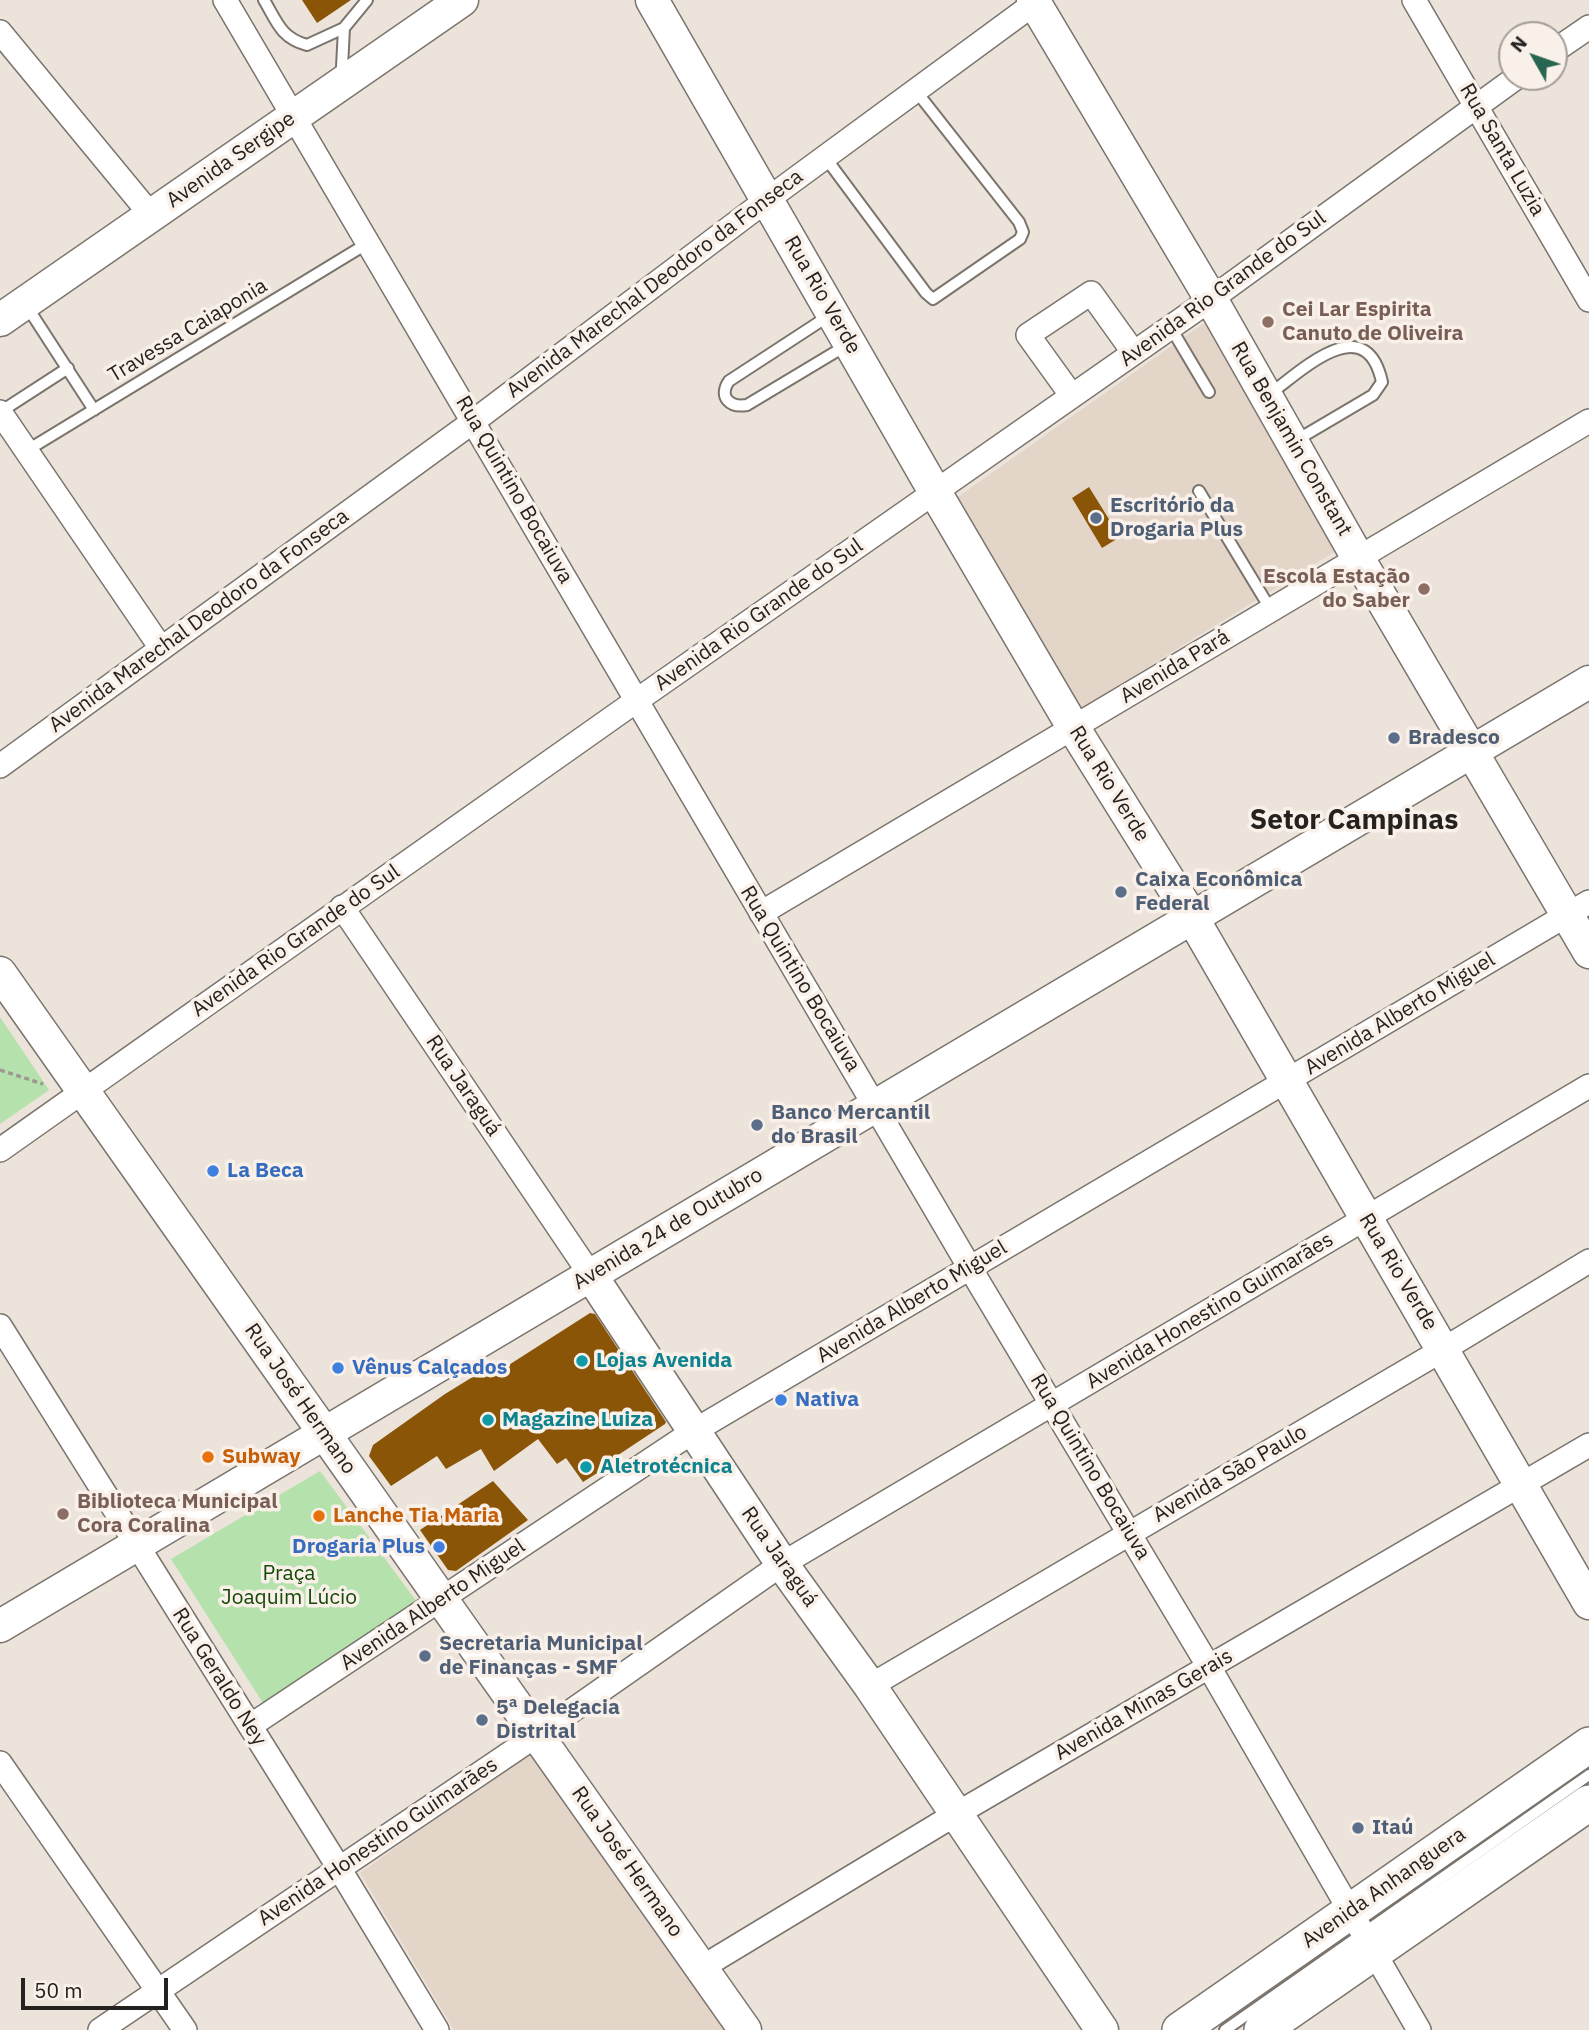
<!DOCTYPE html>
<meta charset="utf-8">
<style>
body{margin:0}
#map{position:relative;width:1589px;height:2030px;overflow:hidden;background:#ece3db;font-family:"IBM Plex Sans",sans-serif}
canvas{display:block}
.north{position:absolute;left:1498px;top:21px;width:70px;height:70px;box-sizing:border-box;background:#f9f0e9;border:2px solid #a49d98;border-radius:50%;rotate:310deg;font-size:19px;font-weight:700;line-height:28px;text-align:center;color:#25211f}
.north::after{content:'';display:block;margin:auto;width:24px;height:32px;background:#286652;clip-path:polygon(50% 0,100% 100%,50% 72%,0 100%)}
.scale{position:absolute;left:21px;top:1978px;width:147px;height:32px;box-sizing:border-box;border:4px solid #25211f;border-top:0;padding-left:9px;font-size:21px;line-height:24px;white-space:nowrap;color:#25211f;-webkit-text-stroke:5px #f9f0e9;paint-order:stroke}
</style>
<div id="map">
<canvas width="1589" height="2030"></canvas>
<div class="north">N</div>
<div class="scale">50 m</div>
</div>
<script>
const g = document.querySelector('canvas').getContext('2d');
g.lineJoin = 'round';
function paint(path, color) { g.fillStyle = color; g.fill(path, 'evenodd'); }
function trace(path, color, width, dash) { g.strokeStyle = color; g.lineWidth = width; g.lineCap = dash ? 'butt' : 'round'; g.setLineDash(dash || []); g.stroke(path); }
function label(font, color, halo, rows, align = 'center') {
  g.font = font + ' "IBM Plex Sans",sans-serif'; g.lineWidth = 7; g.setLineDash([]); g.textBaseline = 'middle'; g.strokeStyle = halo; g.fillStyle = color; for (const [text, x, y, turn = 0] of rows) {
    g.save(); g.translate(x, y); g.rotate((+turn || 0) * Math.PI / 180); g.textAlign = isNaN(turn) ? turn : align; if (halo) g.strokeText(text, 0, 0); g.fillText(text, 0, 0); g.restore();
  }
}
const built = new Path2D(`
 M1210,319L1336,551L1081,708L952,501Z
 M532,1751L732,2030H454L360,1873Z`);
const green = new Path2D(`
 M0,1017L49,1090L0,1124Z
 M320,1471L417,1602L263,1703L171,1559Z`);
const building = new Path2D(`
 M302,0H351L317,23Z
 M1089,487L1120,537L1102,548L1072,498Z
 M590,1313L595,1314L666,1422L665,1424L600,1467L602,1470L583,1482L566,1458L557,1464L538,1439L494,1471L481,1449L446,1469L437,1456L391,1486L369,1456L373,1445L445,1394L484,1370L490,1377Z
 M493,1481L528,1520L456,1571L448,1570L420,1530Z`);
const path = new Path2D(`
 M0,1070L43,1084`);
const lane = new Path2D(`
 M264,0C277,22 281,38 307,45L344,28
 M344,76L342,67L344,28L367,0
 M825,157L926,293L933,299L1020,239L1023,232L1019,222L916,91
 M26,305L94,410
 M830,315L729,381C718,397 730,408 747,405L847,345
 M1171,328L1209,392
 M1270,394C1303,369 1366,309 1382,382L1373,395L1295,441
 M0,412L68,368
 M26,451L368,243
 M1199,491L1271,610
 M1225,2030L1589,1775`);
const street = new Path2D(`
 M225,0L970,1268L1209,1667L1419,2030
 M1414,0L1589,300
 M0,32L151,215
 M1554,51L1589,27
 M1072,396L1028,335L1091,293L1134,353
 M0,412L161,648
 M0,766L474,421L768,199L1039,0
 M342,907L590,1274
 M761,913L1589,421
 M0,1150L636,701L1211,299L1517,77
 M0,1326L339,1868L437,2030
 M870,1686L1444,1349L1589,1261
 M250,1726L694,1431L1589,902
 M0,1763L185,2030
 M701,1968L941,1823L1589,1445
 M100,2030L537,1735L782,1564L1589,1086`);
const secondary = new Path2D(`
 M652,0L935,492L1073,727L1193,919L1589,1603
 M1033,0L1211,299L1358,558L1589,952
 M0,320L462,0
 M0,973L745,2030
 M590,1274L782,1564L870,1686L1102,2030
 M0,1626L1589,682`);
const primary = new Path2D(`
 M1180,2030L1589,1745
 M1262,2030L1589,1803`);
const markers = [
 [1268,322,7,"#8d6e63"],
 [1096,518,7,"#5c6f8a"],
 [1424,589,7,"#8d6e63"],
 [1394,738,7,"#5c6f8a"],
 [1121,892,7,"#5c6f8a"],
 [757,1125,7,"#5c6f8a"],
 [213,1171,7,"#3f7fe0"],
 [582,1361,7,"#0f9aa8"],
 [338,1368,7,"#3f7fe0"],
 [781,1400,7,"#3f7fe0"],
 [488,1420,7,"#0f9aa8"],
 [208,1457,7,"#e8710a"],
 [586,1467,7,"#0f9aa8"],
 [63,1514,7,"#8d6e63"],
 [319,1516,7,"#e8710a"],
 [439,1547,7,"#3f7fe0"],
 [425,1656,7,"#5c6f8a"],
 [482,1720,7,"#5c6f8a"],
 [1358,1828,7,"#5c6f8a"]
];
const streetNames = [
 ["Rua Santa Luzia",1502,150,60],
 ["Avenida Sergipe",231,160,-35],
 ["Avenida Marechal Deodoro da Fonseca",655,284,-37],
 ["Avenida Rio Grande do Sul",1223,289,-36],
 ["Rua Rio Verde",822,295,60],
 ["Travessa Caiaponia",188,331,-31],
 ["Rua Benjamin Constant",1291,439,60],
 ["Rua Quintino Bocaiuva",514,490,60],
 ["Avenida Rio Grande do Sul",759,615,-35],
 ["Avenida Marechal Deodoro da Fonseca",199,621,-36],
 ["Avenida Pará",1175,667,-31],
 ["Rua Rio Verde",1109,784,58],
 ["Avenida Rio Grande do Sul",296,941,-35],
 ["Rua Quintino Bocaiuva",800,979,59],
 ["Avenida Alberto Miguel",1400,1014,-31],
 ["Rua Jaraguá",463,1086,56],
 ["Avenida 24 de Outubro",668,1229,-31],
 ["Rua Rio Verde",1398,1272,59],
 ["Avenida Alberto Miguel",912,1302,-31],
 ["Avenida Honestino Guimarães",1210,1311,-31],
 ["Rua José Hermano",300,1399,55],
 ["Rua Quintino Bocaiuva",1090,1467,59],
 ["Avenida São Paulo",1230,1474,-30],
 ["Rua Jaraguá",779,1557,55],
 ["Avenida Alberto Miguel",433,1605,-34],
 ["Rua Geraldo Ney",219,1677,58],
 ["Avenida Minas Gerais",1144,1705,-30],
 ["Avenida Honestino Guimarães",378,1842,-34],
 ["Rua José Hermano",627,1862,55],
 ["Avenida Anhanguera",1384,1888,-35]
];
const educationNames = [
 ["Cei Lar Espirita",1282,310],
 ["Canuto de Oliveira",1282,334],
 ["Escola Estação",1410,577,"right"],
 ["do Saber",1410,601,"right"],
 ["Biblioteca Municipal",77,1502],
 ["Cora Coralina",77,1526]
];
const serviceNames = [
 ["Escritório da",1110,506],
 ["Drogaria Plus",1110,530],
 ["Bradesco",1408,738],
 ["Caixa Econômica",1135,880],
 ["Federal",1135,904],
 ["Banco Mercantil",771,1113],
 ["do Brasil",771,1137],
 ["Secretaria Municipal",439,1644],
 ["de Finanças - SMF",439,1668],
 ["5ª Delegacia",496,1708],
 ["Distrital",496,1732],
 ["Itaú",1372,1828]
];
const shopNames = [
 ["La Beca",227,1171],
 ["Vênus Calçados",352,1368],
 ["Nativa",795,1400],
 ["Drogaria Plus",425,1547,"right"]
];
const cultureNames = [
 ["Lojas Avenida",596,1361],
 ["Magazine Luiza",502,1420],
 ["Aletrotécnica",600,1467]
];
const foodNames = [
 ["Subway",222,1457],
 ["Lanche Tia Maria",333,1516]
];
const parkNames = [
 ["Praça",289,1574],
 ["Joaquim Lúcio",289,1598]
];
const districtNames = [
 ["Setor Campinas",1354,821]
];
paint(built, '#e4d5c9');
paint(green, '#b5e1ac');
paint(building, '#8a5507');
trace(lane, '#7b746d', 14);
trace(street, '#7b746d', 26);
trace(secondary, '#7b746d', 35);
trace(primary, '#7b746d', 38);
trace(path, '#9f9892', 3.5, [5, 3.5]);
trace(lane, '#fff', 10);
trace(street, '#fff', 23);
trace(secondary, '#fff', 32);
trace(primary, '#fff', 35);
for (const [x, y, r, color] of markers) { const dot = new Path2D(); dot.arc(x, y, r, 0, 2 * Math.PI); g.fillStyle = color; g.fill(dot); trace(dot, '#f9f0e9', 2.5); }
label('21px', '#25211f', '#f9f0e9', streetNames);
label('bold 21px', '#785e54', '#f9f0e9', educationNames, 'left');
label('bold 21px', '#4e5e75', '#f9f0e9', serviceNames, 'left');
label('bold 21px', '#366cbe', '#f9f0e9', shopNames, 'left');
label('bold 21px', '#0d838f', '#f9f0e9', cultureNames, 'left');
label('bold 21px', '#c56008', '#f9f0e9', foodNames, 'left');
label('21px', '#144907', '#f9f0e9', parkNames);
label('bold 28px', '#25211f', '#f9f0e9', districtNames);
</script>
